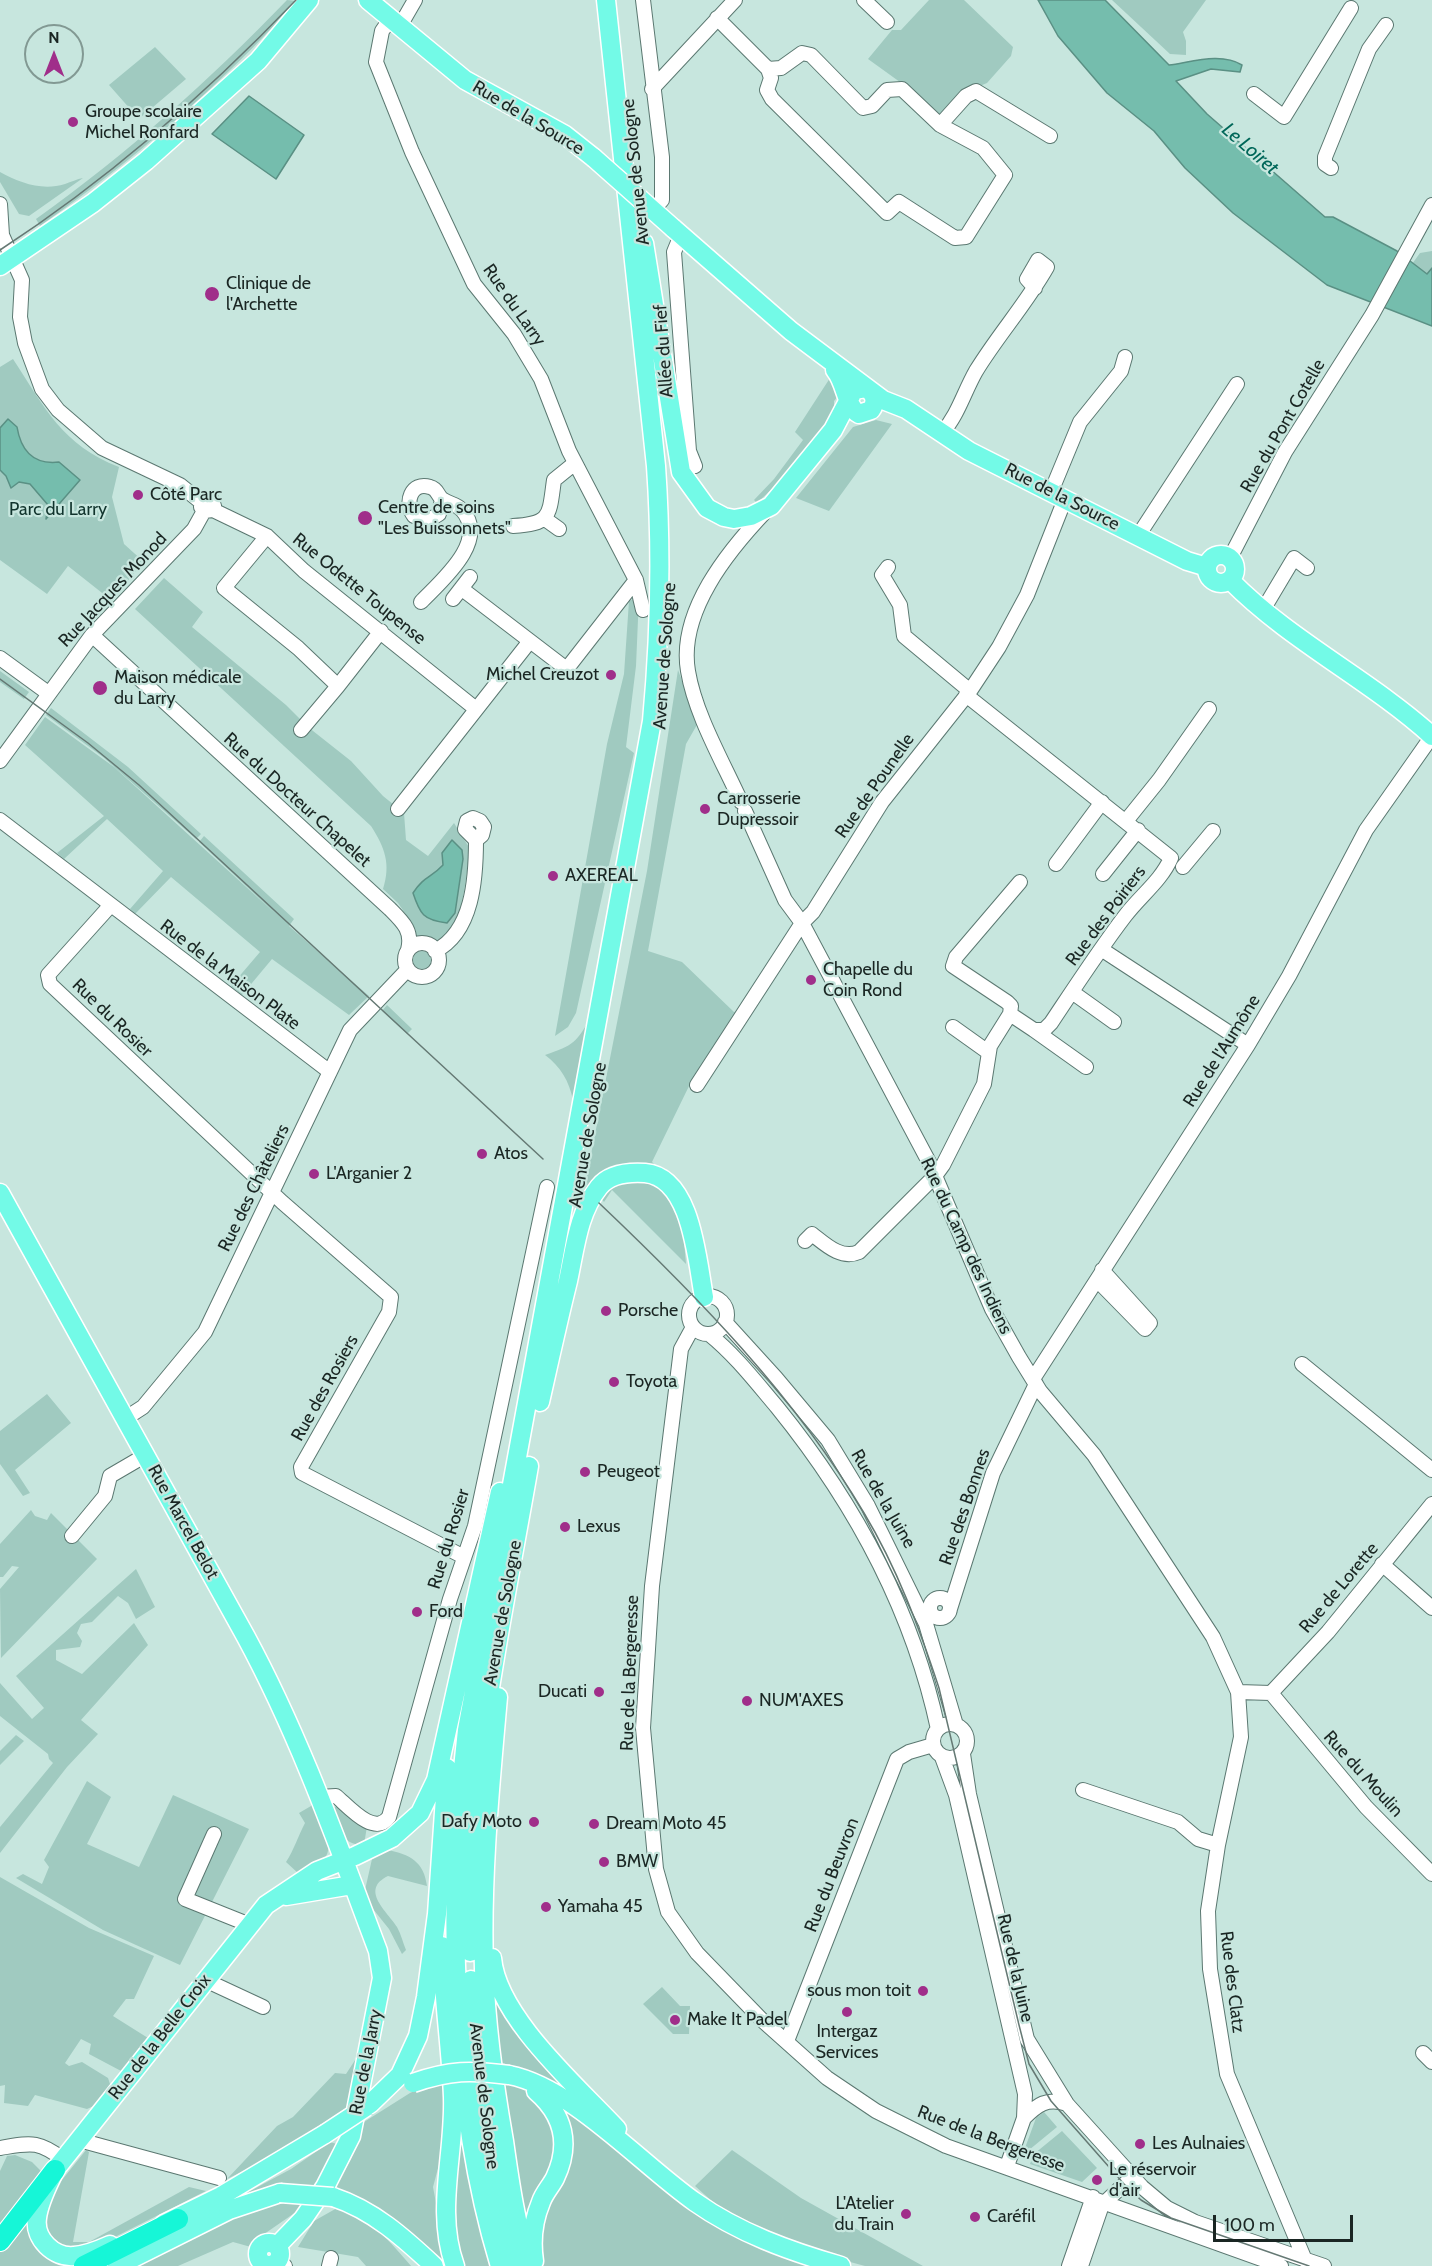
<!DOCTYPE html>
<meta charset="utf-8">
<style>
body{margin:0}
#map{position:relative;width:1432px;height:2266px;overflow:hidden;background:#c7e6de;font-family:Cabin,sans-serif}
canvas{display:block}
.north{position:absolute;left:24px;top:24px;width:60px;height:60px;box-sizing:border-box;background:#c7e6de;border:2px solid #829993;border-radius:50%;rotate:0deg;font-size:16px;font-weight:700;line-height:24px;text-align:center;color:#1a2623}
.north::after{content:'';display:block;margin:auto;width:21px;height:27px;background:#a02e8a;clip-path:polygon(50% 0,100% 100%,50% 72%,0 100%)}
.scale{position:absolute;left:1213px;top:2215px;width:140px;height:27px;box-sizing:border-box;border:3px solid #1a2623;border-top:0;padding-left:8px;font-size:18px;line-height:21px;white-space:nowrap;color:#1a2623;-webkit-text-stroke:4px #c7e6de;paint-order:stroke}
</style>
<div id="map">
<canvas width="1432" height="2266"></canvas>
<div class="north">N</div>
<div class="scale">100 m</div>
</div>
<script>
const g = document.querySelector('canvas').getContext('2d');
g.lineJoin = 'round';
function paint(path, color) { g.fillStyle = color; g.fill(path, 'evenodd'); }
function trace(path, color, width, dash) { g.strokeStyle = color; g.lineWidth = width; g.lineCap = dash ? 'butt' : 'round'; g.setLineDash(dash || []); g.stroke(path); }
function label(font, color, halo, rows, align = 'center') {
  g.font = font + ' Cabin,sans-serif'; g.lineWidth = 4.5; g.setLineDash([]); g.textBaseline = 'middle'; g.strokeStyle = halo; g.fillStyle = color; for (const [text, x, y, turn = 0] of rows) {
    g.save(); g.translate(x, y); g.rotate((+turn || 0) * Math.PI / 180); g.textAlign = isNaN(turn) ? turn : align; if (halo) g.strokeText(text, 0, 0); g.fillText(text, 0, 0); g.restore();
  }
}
const green = new Path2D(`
 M287,0L297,1C220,86 134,160 40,226L36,219C127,154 209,81 287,0Z
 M929,0H964L1013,47L1011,56L987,83L968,91L940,119L911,90L868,59L892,30H901Z
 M1112,0H1206L1183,32L1186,41V55L1170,54Z
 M155,47L186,79L139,119L109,85Z
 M0,172C20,183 42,191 65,184C71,182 77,179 83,178L29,216L19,214L0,182Z
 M1432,251V268L1427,274L1412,264L1420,253Z
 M13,359C45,408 62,445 119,467L112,497L124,544L144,562L111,600L68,566L47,594L0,560V367Z
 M830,378L840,389V394L834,401V415L773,488L757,503L754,500L774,479L803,440L795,432Z
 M876,420L892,424L829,511L796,498L853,427Z
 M164,578L203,612L192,627L286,705L308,727L351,761L383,796L404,813L406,840L428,856L454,823L470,849C466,873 464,932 438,940C431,942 423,938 415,940L411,928L413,925L398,903L383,889C391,864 385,848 371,826L135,609Z
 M639,596L636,666L626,747L634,753L576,1013L568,1027L555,1036L607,744L624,674L629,601Z
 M678,670L698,723L686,744L648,951L682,962L734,1012L740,1010L690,1084L652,1162L666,1175L638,1166L581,1205L647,871Z
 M0,671L29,692L24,699L0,682Z
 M51,708L128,767L201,834L196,839L103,757L46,715Z
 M45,717L114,767L277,915L199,842L204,836L294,919L289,926L369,996L349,1015L272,959L242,995L231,986L260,952L171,877L135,914L130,909L163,871L107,819L64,859L57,853L104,816L25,745Z
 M413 960a9 9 0 1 1 18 0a9 9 0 1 1-18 0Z
 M387,1005L412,1029L407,1034L382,1011Z
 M591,1017L573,1100C569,1081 561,1067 545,1055C574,1045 576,1043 591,1017Z
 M625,1177L660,1183L682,1217L686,1264L612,1190L604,1202L600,1197L610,1184Z
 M47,1394L71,1423L15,1470L30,1493L23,1496L0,1464V1431Z
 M31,1510L35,1516L47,1520L51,1513L97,1559L1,1658L0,1589L19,1567L12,1566L3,1577H0V1544Z
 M136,1569L155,1607L136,1619L128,1603L118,1596L92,1622L81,1624L77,1633L82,1641L80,1647L56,1650V1660L82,1674L134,1623L148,1645L81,1720L98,1734L67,1767L0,1853V1827L53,1763L49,1759L48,1754L0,1716V1683L32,1719L44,1708L16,1676Z
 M16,1735L24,1741L0,1765V1751Z
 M87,1781L111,1797L87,1844L139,1867L173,1795L249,1829L180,1965L103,1930L16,1878L23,1874L42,1884L49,1867L44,1860Z
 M312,1801C318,1815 337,1846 324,1859C318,1865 307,1870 299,1874L286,1862C294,1850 298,1836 305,1823L299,1813L311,1806Z
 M340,1804L367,1826L364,1845C340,1845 339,1827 333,1808Z
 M387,1850C410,1854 424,1862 427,1886L388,1876C359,1890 388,1912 397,1927C401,1934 403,1943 406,1950L402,1954L389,1929L369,1904L365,1890L372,1859Z
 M0,1877L89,1928L154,1956L134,1999H126L113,2016L148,2038L123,2072L89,2054L91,2044L81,2039L65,2063L69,2066L82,2062L108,2078L111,2087L96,2105L87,2109L35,2095L28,2106L4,2103L5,2085L0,2086Z
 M662,1987L680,2006H690L689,2034H673L643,2004Z
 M495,1990L506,2019L621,2136C581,2108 544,2077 498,2061L490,1997Z
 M361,2051L352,2104L268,2159L227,2179L277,2126L293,2117L335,2073L346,2074Z
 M447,2081L449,2127L433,2187L445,2251L452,2266H443L370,2204L334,2189L351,2159L364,2122L410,2093L430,2084Z
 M498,2081L516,2085L530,2092L556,2123V2151L526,2231Z
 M460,2083L493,2266H462L450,2208Z
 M560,2106L601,2137L817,2266H543L539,2237L545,2212L565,2170Z
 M1044,2112L1057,2127L1029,2150L1025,2148L1036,2118Z
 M1062,2131L1097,2168L1082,2182L1030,2164L1034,2154Z
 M330,2142L340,2145L317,2187L226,2204L291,2169Z
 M86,2150L89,2152L73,2242H89L189,2187L206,2191L103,2243L68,2248L53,2239L47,2230L44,2210L50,2195Z
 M732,2150L801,2198L923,2266H865L817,2253L787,2243L724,2212L695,2186Z
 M15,2155L32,2162L41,2171V2179L0,2233V2171L7,2156Z
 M36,2201L33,2220L71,2262L64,2266H0V2249Z
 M289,2201L309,2203L257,2239L251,2247L233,2242L178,2266H138L243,2212Z
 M337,2208C369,2217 390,2241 411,2266H366L358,2257L298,2247L314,2221Z`);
const water = new Path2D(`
 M1038,0H1105L1169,65C1192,62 1221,52 1242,65L1240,72L1211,69L1176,81L1207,114L1325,217H1333L1397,251L1427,274L1432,268V326L1327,285L1233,213L1185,168L1154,131L1107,93L1058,36Z
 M249,96L304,135L276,179L212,134Z
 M8,419L17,427C21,451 33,465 59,462L80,480L46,519L48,505L30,484L19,482L11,488L6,476L0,470V428Z
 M452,840L462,850L463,859L455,913L447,923C423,920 420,914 413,893C424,876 431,878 443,865L442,853Z`);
const minor = new Path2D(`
 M643,0L662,157V200L653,210
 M864,0L887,22
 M391,18L382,31L376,62L412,152L474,284L514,334L541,379L569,451L636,580L643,610
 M717,18L768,69L771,78L767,90L772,99L887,213L899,202L955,238L966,237L1005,175L983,148L940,125L902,89L887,90L872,106L863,108L811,55L802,53L781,68L768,69
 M400,26L415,0
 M652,89L735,0
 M1254,94L1284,117L1351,8
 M940,125L966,96L976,91L1050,136
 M1331,168L1325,164V157L1369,49L1386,25
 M0,204L2,235L22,280L20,317L25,343L42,389L58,410L102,448L180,485L201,502
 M681,235L674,252L689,451L695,466
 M942,433C958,415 964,392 976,371C998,335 1026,304 1047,267L1038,260L1027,279L1035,288
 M1051,492L1080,422L1121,371L1125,357
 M212,509L214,506L211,498H203L201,507L204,511L213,510L267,536L304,571L476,709
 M545,519L559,529
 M513,526C552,524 549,515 554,480L575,463
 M267,536L224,588L298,648L338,686L381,631
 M1138,536L1237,384
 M1230,558L1285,452L1372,315L1432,205
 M888,567L882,575L900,605L904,636L970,691
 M462,589L564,667L569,666L636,580
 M453,599L470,577
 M421,602C440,582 490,541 462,510C456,504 449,504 442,499C437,495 438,489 430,487C411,481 404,503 414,516L429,520L439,514L442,499
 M1263,610L1294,558L1307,568
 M92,635L390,909C403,922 413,931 408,950
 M0,658L48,693
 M301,730L338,686
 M0,761L92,635L194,529L204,511
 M741,802C723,762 695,714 688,671C678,612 728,551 766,511
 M398,809L530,641
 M745,811L785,900L802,923L930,1164L992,1309L1019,1357L1040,1391L1094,1455L1213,1637L1238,1692
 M0,820L330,1072
 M1126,821L1159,780L1209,709
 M1056,864L1102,802
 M1183,867L1213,831
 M1103,874L1138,830
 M110,906L48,975L50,984L282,1202L391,1297L389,1312L301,1467L302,1473L464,1557
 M405 960a17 17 0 1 1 34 0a17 17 0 1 1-34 0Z
 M1101,949L1248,1045
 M435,951C473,932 476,878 476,840L482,835L484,827L480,821L473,818L467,821L465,829L476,840
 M1072,992L1114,1022
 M1010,1014L1011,1006L1007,1002L953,966L956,957L1020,882
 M953,1027L988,1052
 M1034,1030L1086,1067
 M697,1085L802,923L813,912L882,802L970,691L999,647L1027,595L1065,499
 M805,1241L812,1234C825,1244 841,1260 859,1252L935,1176L943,1165L984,1084L990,1046L1010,1014L1034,1030H1044L1051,1023C1075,987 1099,950 1125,916C1140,896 1161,881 1171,858L966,695
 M1097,1280L1145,1329L1150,1323L1102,1270
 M689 1315a19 19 0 1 1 38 0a19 19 0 1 1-38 0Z
 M725,1322L776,1378L828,1440L868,1506L926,1624L956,1725
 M693,1327L681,1349L652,1586L643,1728L656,1869L668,1912L697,1953L762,2020L827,2078L876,2111L946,2146L1281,2266
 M709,1334C735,1355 755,1381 777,1407C854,1502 912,1608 938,1729
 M1302,1364L1432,1470
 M1033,1379L1248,1045L1289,976L1366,830L1432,736
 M126,1418L143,1407L205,1332L350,1030L408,969
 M72,1536L105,1496L110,1476L146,1455
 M1382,1564L1432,1608
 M930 1608a10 10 0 1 1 20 0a10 10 0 1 1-20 0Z
 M949,1612L993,1473L1036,1384
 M1271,1693L1238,1692L1241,1737L1218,1845L1208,1911L1210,1969L1227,2074L1305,2260
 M1271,1693L1328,1632L1432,1504
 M1271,1693L1366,1807L1432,1874
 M933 1741a17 17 0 1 1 34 0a17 17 0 1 1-34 0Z
 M963,1754L969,1794L1027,2039L1067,2104L1142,2187L1167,2208L1195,2222L1324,2266
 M942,1757L956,1795L1025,2094L1024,2118L1007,2166
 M1083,1790L1178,1822L1198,1839L1218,1845
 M319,1797L336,1796C349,1807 374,1837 389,1817L450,1599L475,1526L547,1187
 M214,1834L185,1899L250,1925
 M205,1980L263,2007
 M787,2041L897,1759L909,1752L933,1745
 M1423,2053L1432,2062
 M1024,2118C1037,2105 1047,2097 1067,2104
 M79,2140L219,2178
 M0,2148C31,2143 38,2140 64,2160
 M278,2260L285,2266
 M329,2266L331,2258
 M1069,2266L1093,2197
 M1081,2266L1102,2205L1132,2177`);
const major = new Path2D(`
 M368,0L465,80L565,135L594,158
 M673,228L791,331L883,400L906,409L969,451L1187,561L1207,567
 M644,243L681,472L707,508L724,517L734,519L751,516L771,506L833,430L854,390L866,388C875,393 877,402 871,410L859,414C846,408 846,383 835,370
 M0,266L93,203L146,161L258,61L309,0
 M1207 569a14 14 0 1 1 28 0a14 14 0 1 1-28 0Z
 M1230,580C1290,641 1369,679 1432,736
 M0,1193L246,1637C300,1737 338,1845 378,1951L382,1978L351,2136L325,2187L303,2219L277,2246
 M540,1402C549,1362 558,1321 568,1281C575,1249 578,1213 599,1187C610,1173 629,1172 645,1173C692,1177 697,1261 704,1297
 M498,1697C490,1787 481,1878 484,1969C486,2027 494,2084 504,2141C510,2184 516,2225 529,2266
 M286,1896L352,1885
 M442,1946C443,1996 451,2047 453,2097C455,2154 435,2211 455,2266
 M470,1952C464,1787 501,1628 529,1466
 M492,1958C497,2017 578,2087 617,2129
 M471,1980L486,2134L513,2266
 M509,2075C572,2087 642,2165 695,2202C739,2233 789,2251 841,2266
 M370,2104L400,2075L418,2036L426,1997L437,1914L447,1768
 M333,2197C373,2210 404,2238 434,2266
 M164,2224L221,2196L325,2134
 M258 2254a11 11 0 1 1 22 0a11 11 0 1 1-22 0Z
 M110,2245C99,2250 87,2255 74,2256C54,2258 34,2239 37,2218C39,2201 48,2185 55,2170L266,1905L317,1871L355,1856L392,1838L420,1813L436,1780L500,1492
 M534,2261C531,2241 533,2221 541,2202C544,2193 551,2186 555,2178C571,2144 564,2115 536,2091
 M117,2266L229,2210L280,2193
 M500,2266C450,2103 447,1898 467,1730L652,721C660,635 662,552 656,466L606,0`);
const highway = new Path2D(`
 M0,2241L55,2170
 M84,2266L178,2219`);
const tram = new Path2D(`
 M0,250C109,179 206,94 296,0
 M0,679L88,743L139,785L543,1159
 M599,1203C697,1296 795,1396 864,1513C897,1568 919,1627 939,1688L1019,2025L1029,2064L1051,2101L1124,2184L1141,2200L1171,2218L1309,2266`);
const majorBridge = new Path2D(`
 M594,158L673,228
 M413,2083C450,2070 471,2070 509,2075
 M325,2134L366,2107
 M280,2193L333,2197`);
const markers = [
 [73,122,6,"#a02e8a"],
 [212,294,8,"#a02e8a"],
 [138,495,6,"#a02e8a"],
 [365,518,8,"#a02e8a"],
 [611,675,6,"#a02e8a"],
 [100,688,8,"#a02e8a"],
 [705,809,6,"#a02e8a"],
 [553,876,6,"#a02e8a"],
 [811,980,6,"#a02e8a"],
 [482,1154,6,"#a02e8a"],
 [314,1174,6,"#a02e8a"],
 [606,1311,6,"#a02e8a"],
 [614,1382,6,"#a02e8a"],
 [585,1472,6,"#a02e8a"],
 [565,1527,6,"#a02e8a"],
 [417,1612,6,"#a02e8a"],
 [599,1692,6,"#a02e8a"],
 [747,1701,6,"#a02e8a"],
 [534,1822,6,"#a02e8a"],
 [594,1824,6,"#a02e8a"],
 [604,1862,6,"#a02e8a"],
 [546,1907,6,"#a02e8a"],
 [923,1991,6,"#a02e8a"],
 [847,2012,6,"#a02e8a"],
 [675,2020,6,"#a02e8a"],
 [1140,2144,6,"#a02e8a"],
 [1097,2180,6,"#a02e8a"],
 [906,2214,6,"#a02e8a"],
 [975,2217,6,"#a02e8a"]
];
const poiNames = [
 ["Groupe scolaire",85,112],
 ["Michel Ronfard",85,133],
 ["Clinique de",226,284],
 ["l'Archette",226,305],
 ["Côté Parc",150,495],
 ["Centre de soins",378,508],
 ["\"Les Buissonnets\"",378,529],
 ["Michel Creuzot",599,675,"right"],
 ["Maison médicale",114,678],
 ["du Larry",114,699],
 ["Carrosserie",717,799],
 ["Dupressoir",717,820],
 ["AXEREAL",565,876],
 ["Chapelle du",823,970],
 ["Coin Rond",823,991],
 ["Atos",494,1154],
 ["L'Arganier 2",326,1174],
 ["Porsche",618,1311],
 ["Toyota",626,1382],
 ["Peugeot",597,1472],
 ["Lexus",577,1527],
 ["Ford",429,1612],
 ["Ducati",587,1692,"right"],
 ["NUM'AXES",759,1701],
 ["Dafy Moto",522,1822,"right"],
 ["Dream Moto 45",606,1824],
 ["BMW",616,1862],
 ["Yamaha 45",558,1907],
 ["sous mon toit",911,1991,"right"],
 ["Make It Padel",687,2020],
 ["Intergaz",847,2032,"center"],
 ["Services",847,2053,"center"],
 ["Les Aulnaies",1152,2144],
 ["Le réservoir",1109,2170],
 ["d'air",1109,2191],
 ["L'Atelier",894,2204,"right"],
 ["du Train",894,2225,"right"],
 ["Caréfil",987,2217]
];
const streetNames = [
 ["Rue de la Source",528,118,31],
 ["Avenue de Sologne",636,172,-96],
 ["Rue du Larry",514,305,55],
 ["Allée du Fief",664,351,-94],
 ["Rue du Pont Cotelle",1283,426,-60],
 ["Rue de la Source",1062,497,27],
 ["Rue Odette Toupense",359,589,39],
 ["Rue Jacques Monod",113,590,-47],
 ["Avenue de Sologne",665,656,-86],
 ["Rue de Pounelle",875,786,-55],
 ["Rue du Docteur Chapelet",297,800,42],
 ["Rue des Poiriers",1106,916,-53],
 ["Rue de la Maison Plate",230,975,37],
 ["Rue du Rosier",112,1018,44],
 ["Rue de l'Aumône",1222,1051,-58],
 ["Avenue de Sologne",588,1135,-80],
 ["Rue des Châteliers",254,1188,-64],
 ["Rue du Camp des Indiens",966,1246,65],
 ["Rue des Rosiers",325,1388,-61],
 ["Rue de la Juine",883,1499,60],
 ["Rue des Bonnes",965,1507,-71],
 ["Rue Marcel Belot",183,1522,61],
 ["Rue du Rosier",449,1539,-73],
 ["Rue de Lorette",1339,1588,-50],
 ["Avenue de Sologne",503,1613,-80],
 ["Rue de la Bergeresse",630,1673,-88],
 ["Rue du Moulin",1363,1774,48],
 ["Rue du Beuvron",832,1875,-69],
 ["Rue de la Juine",1015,1968,77],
 ["Rue des Clatz",1232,1982,83],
 ["Rue de la Belle Croix",160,2037,-52],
 ["Rue de la Jarry",366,2062,-79],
 ["Avenue de Sologne",484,2096,83],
 ["Rue de la Bergeresse",991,2139,21]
];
const parkNames = [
 ["Parc du Larry",58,510]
];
const waterNames = [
 ["Le Loiret",1250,149,41]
];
paint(green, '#a0cac0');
paint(water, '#75bdad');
trace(water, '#5a9084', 1.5);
trace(minor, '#5b7871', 16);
trace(major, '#fff', 21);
trace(highway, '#fff', 22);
trace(minor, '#fff', 14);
trace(major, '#73fae7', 18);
trace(highway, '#16f6d7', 20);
trace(tram, '#657974', 1.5);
trace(majorBridge, '#fff', 21, []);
trace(majorBridge, '#73fae7', 18);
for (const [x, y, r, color] of markers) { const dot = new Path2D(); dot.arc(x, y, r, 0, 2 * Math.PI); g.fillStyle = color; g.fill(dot); trace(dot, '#c7e6de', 2); }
label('18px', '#1a2623', '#c7e6de', poiNames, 'left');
label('18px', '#1a2623', '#c7e6de', streetNames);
label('18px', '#11342d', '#c7e6de', parkNames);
label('italic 20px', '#006759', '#c7e6de', waterNames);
</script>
